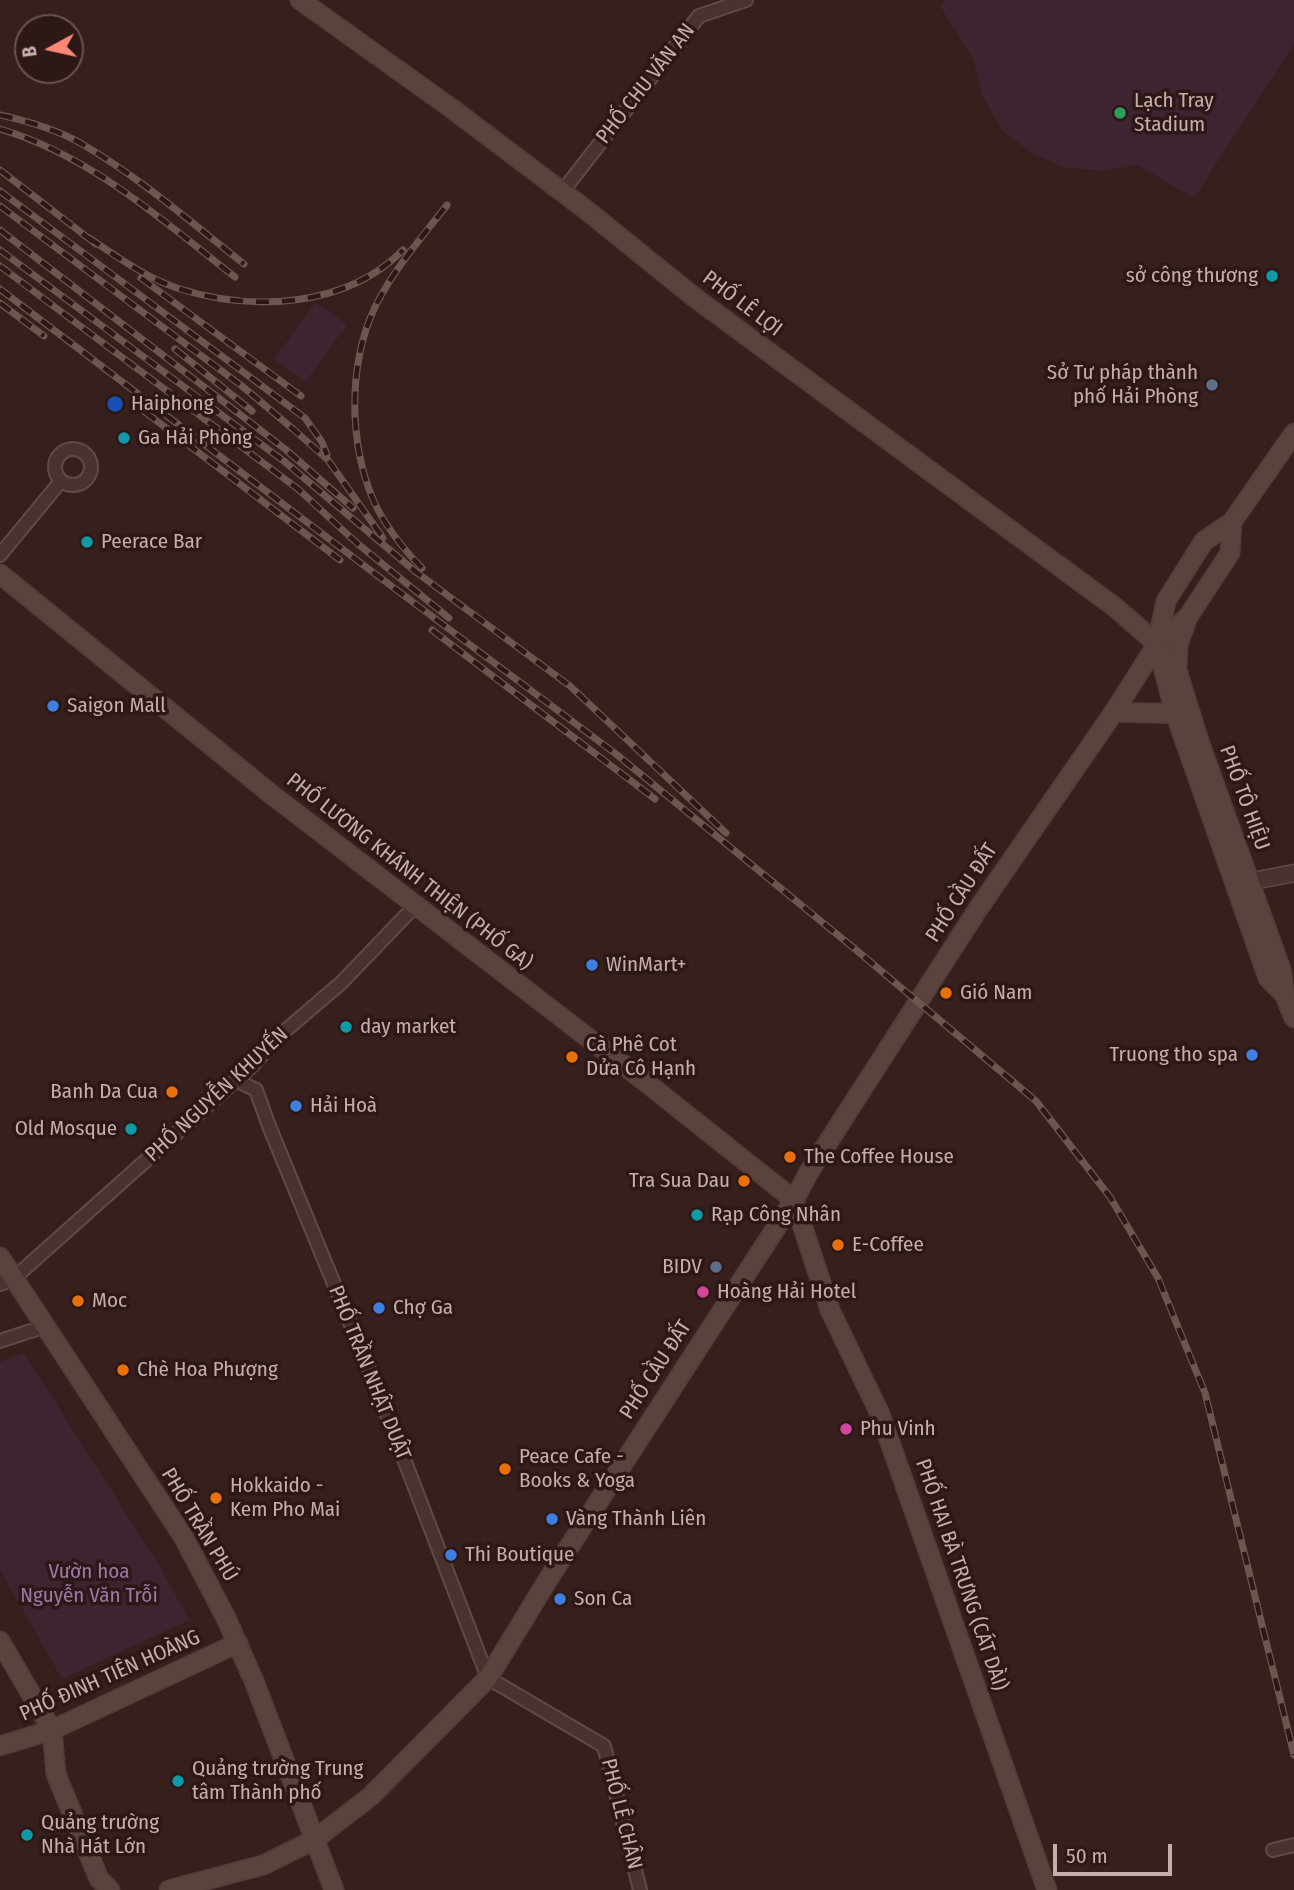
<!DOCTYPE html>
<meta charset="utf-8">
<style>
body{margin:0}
#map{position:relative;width:1294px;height:1890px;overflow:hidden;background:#371f1d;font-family:"Fira Sans Condensed",sans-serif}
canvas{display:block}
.north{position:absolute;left:14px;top:14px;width:70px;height:70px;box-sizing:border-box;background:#2c1816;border:2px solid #695451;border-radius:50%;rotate:262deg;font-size:19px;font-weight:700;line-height:28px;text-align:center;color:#c5adaa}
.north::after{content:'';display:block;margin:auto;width:24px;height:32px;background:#ff8775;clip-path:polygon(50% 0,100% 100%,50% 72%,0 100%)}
.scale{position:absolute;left:1053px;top:1844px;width:119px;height:32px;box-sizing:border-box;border:4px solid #c5adaa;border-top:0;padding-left:9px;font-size:21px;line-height:24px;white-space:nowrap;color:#c5adaa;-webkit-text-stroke:5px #2c1816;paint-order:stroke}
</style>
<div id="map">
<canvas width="1294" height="1890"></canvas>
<div class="north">B</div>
<div class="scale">50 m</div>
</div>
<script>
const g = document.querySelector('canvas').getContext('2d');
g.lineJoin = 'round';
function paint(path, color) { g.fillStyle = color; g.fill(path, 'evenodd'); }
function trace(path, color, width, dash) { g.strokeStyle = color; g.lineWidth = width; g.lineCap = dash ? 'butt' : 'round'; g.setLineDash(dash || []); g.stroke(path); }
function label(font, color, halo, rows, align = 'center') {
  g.font = font + ' "Fira Sans Condensed",sans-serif'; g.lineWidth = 7; g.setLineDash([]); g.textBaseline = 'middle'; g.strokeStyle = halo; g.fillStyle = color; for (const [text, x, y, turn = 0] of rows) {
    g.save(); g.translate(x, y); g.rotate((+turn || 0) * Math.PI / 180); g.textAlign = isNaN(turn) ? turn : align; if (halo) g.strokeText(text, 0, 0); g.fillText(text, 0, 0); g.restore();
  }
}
const green = new Path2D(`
 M944,0H1294V44L1194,198L1138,165L1102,171L1062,167L1030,152L1002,130L983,97L973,59L940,6Z
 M316,302L347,325L305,382L274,359Z
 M24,1353L162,1570L189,1620L62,1679L0,1570V1362Z`);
const minor = new Path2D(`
 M562,192L699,16L746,0
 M55 467a18 18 0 1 1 36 0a18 18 0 1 1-36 0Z
 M0,555L61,481
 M236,1080L256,1090L269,1126L374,1381L488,1678L604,1746L640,1890
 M0,1284L13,1279L253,1065L279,1036L341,983L415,906
 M0,1341L46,1326
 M1273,1850L1294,1845`);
const tertiary = new Path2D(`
 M1238,884L1294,873`);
const secondary = new Path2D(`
 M300,0L451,108L585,209L694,297L1116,608L1157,644
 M0,574L271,794L643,1080L794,1200
 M1187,620L1178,644L1177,670L1199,741L1282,972L1284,994L1294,1018
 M1114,712L1183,714
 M1284,994L1268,978L1175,713L1157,644L1166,601L1204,541L1232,522L1294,433
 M794,1200L830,1310L880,1414L1047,1890
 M0,1257L184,1538L226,1618L254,1681L334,1890
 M0,1641L52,1730L56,1774L99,1879L110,1890
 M0,1746L52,1730L238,1643
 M169,1890L263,1865L314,1840L371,1796L488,1678L549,1578L794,1200L809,1172L978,909L1114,712L1157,644L1188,617L1230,553L1232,522`);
const rail = new Path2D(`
 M0,115C27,121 58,130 82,144C139,177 192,223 244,264
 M0,129C90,155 162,220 235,277
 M0,170L96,244
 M0,191L305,418L322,442L327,455
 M0,206L242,386L293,429L328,460L383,538
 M0,230L285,449L353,508
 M89,238C116,256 146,278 177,288C251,312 346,308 403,250
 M0,250L285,462L416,572L570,686L726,833
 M0,266L298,489L358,544L449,618
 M141,278L301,396
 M0,289L366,567L616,754L855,949L1036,1101L1110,1197L1158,1278L1205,1393L1294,1755
 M0,303L44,336
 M175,349L252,411
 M145,412L340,560
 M422,568C409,555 395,538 385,522C348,464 345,367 376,305C394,269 422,237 447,205
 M432,630L655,799`);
const markers = [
 [1120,113,7,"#2e9e5b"],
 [1272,276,7,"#0f9aa8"],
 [1212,385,7,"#5c6f8a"],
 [115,404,9,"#1a4fb4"],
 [124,438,7,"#0f9aa8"],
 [87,542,7,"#0f9aa8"],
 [53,706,7,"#3f7fe0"],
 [592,965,7,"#3f7fe0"],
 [946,993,7,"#e8710a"],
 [346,1027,7,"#0f9aa8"],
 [1252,1055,7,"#3f7fe0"],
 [572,1057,7,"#e8710a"],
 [172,1092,7,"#e8710a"],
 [296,1106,7,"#3f7fe0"],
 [131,1129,7,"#0f9aa8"],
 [790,1157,7,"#e8710a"],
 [744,1181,7,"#e8710a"],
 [697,1215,7,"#0f9aa8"],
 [838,1245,7,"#e8710a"],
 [716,1267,7,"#5c6f8a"],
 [703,1292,7,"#d1479c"],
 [78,1301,7,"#e8710a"],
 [379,1308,7,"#3f7fe0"],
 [123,1370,7,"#e8710a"],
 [846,1429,7,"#d1479c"],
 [505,1469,7,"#e8710a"],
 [216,1498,7,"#e8710a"],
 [552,1519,7,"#3f7fe0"],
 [451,1555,7,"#3f7fe0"],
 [560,1599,7,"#3f7fe0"],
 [178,1781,7,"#0f9aa8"],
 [27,1835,7,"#0f9aa8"]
];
const streetNames = [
 ["PHỐ CHU VĂN AN",646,84,-52],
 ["PHỐ LÊ LỢI",742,304,37],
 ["PHỐ TÔ HIỆU",1244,798,70],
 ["PHỐ LƯƠNG KHÁNH THIỆN (PHỐ GA)",409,872,38],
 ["PHỐ CẦU ĐẤT",962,893,-57],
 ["PHỐ NGUYỄN KHUYẾN",217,1095,-43],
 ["PHỐ CẦU ĐẤT",656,1370,-57],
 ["PHỐ TRẦN NHẬT DUẬT",369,1373,68],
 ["PHỐ TRẦN PHÚ",199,1525,59],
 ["PHỐ HAI BÀ TRƯNG (CÁT DÀI)",961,1575,71],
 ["PHỐ ĐINH TIÊN HOÀNG",110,1676,-24],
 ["PHỐ LÊ CHÂN",621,1814,76]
];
const poiNames = [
 ["Lạch Tray",1134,101],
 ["Stadium",1134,125],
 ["sở công thương",1258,276,"right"],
 ["Sở Tư pháp thành",1198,373,"right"],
 ["phố Hải Phòng",1198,397,"right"],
 ["Haiphong",131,404],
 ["Ga Hải Phòng",138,438],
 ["Peerace Bar",101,542],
 ["Saigon Mall",67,706],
 ["WinMart+",606,965],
 ["Gió Nam",960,993],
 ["day market",360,1027],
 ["Cà Phê Cot",586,1045],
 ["Dửa Cô Hạnh",586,1069],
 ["Truong tho spa",1238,1055,"right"],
 ["Banh Da Cua",158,1092,"right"],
 ["Hải Hoà",310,1106],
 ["Old Mosque",117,1129,"right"],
 ["The Coffee House",804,1157],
 ["Tra Sua Dau",730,1181,"right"],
 ["Rạp Công Nhân",711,1215],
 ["E-Coffee",852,1245],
 ["BIDV",702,1267,"right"],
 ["Hoàng Hải Hotel",717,1292],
 ["Moc",92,1301],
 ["Chợ Ga",393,1308],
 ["Chè Hoa Phượng",137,1370],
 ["Phu Vinh",860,1429],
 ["Peace Cafe -",519,1457],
 ["Books & Yoga",519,1481],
 ["Hokkaido -",230,1486],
 ["Kem Pho Mai",230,1510],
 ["Vàng Thành Liên",566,1519],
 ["Thi Boutique",465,1555],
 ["Son Ca",574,1599],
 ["Quảng trường Trung",192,1769],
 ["tâm Thành phố",192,1793],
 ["Quảng trường",41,1823],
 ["Nhà Hát Lớn",41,1847]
];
const parkNames = [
 ["Vườn hoa",89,1572],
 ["Nguyễn Văn Trỗi",89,1596]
];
paint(green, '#3e2431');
trace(minor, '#604a48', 16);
trace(tertiary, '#604a48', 19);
trace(secondary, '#513c3a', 21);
trace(minor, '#483330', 12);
trace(tertiary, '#483330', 16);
trace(secondary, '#5b423e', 18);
trace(rail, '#6f5552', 7);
trace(rail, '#2c1816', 4.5, [13]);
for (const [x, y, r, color] of markers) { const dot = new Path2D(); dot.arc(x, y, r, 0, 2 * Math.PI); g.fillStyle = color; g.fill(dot); trace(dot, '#2c1816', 2.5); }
label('21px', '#c5adaa', '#2c1816', streetNames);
label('21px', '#c5adaa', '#2c1816', poiNames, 'left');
label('21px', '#9b78a7', '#2c1816', parkNames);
</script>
